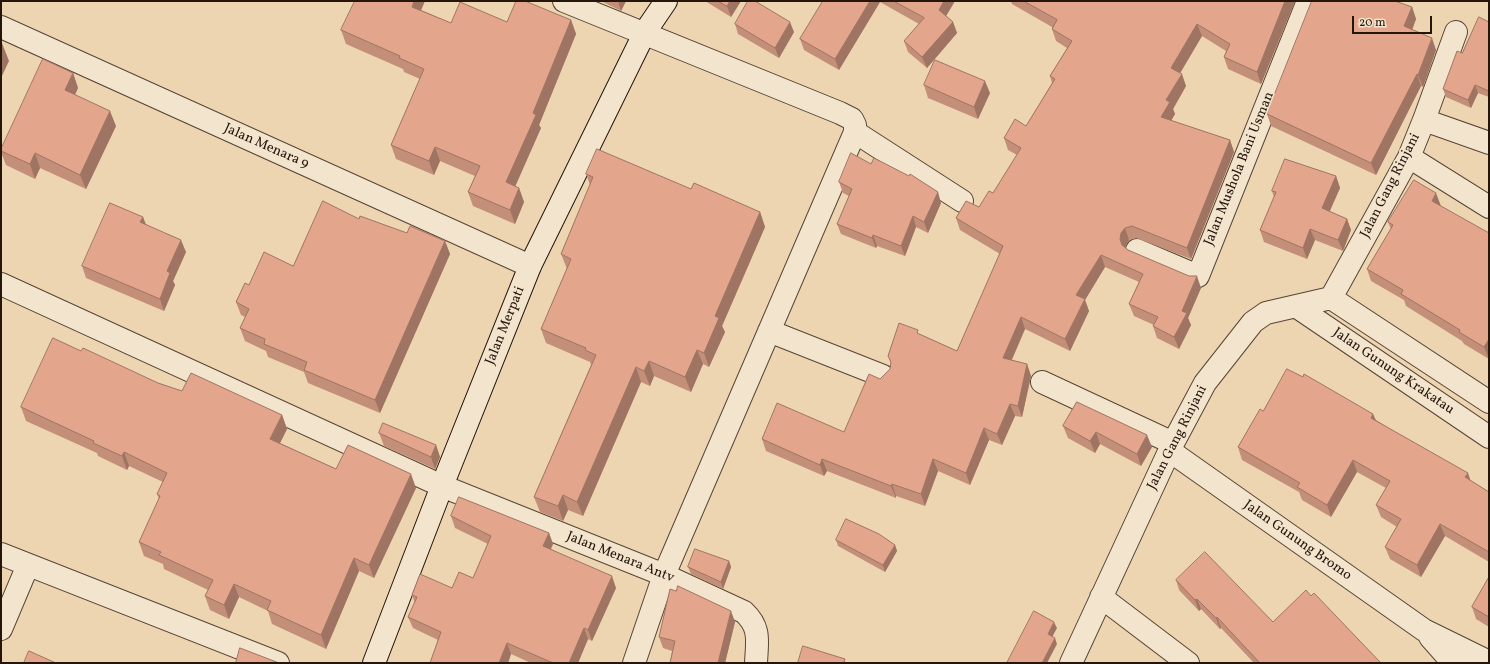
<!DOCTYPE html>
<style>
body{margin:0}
#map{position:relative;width:1490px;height:664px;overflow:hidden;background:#edd5b2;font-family:Vollkorn,serif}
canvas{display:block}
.frame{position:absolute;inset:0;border:2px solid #25150b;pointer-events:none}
.scale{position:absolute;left:1352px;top:16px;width:80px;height:18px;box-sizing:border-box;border:2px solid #25150b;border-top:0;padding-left:5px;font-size:12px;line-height:14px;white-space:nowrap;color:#25150b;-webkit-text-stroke:3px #f3e4cd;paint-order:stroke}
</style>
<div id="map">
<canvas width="1490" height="664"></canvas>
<div class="frame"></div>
<div class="scale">20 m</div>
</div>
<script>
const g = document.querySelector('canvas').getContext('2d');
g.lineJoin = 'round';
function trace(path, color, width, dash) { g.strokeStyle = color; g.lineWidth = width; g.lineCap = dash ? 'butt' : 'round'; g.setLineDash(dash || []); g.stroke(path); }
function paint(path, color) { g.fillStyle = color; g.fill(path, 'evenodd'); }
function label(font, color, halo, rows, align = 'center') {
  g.font = font + ' Vollkorn,serif'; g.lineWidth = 3.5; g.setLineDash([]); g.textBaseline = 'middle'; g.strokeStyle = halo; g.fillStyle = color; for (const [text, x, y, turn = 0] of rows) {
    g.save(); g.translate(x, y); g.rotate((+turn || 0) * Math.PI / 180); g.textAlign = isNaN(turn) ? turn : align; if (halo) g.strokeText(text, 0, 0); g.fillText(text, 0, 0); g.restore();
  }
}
const street = new Path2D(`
 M564,1L840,113L852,119L855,125V132L664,575L634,663
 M1,27L530,266
 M1424,120L1456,32
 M855,132L962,201
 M1409,157L1489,207
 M1137,250L1198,276L1308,1
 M1,284L442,486L664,575L744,612C761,628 757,641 756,663
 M1331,298L1489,402
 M1297,307L1489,437
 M769,331L883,376
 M1042,382L1173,443
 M1170,451L1424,630L1489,662
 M1,554L278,663
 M1101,597L1188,663
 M1,629L28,565
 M1430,637L1453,663
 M1071,663L1173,443L1205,383L1253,322L1266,313L1331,298L1409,157L1424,120L1489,143`);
const secondary = new Path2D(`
 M374,663L442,486L530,266L645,32L666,1`);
const wall = new Path2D(`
 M601,1H626L621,11Z
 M705,1H741L731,17Z
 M823,1H955L946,16L953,22L957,33L927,68L908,52L904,41L919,24L880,2L839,70L804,50L800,39Z
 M1011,1H1295L1261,84L1228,69L1224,57L1226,51L1202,36L1180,73L1186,86L1173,109L1175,114L1171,121L1230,140L1234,152L1191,259L1136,238L1129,240L1126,245L1125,247L1128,250L1201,288L1188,318L1191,325L1179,349L1157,338L1153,326L1154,325L1134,316L1129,304L1139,282L1105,267L1085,300L1089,311L1070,351L1025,329L1012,360L1027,364L1031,376L1022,417L1015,416L1002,445L989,440L970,485L938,471L925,506L896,496V498L827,471L824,476L766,451L762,439L844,432L880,379L890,369L891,363L888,356L919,334L957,351L1000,254L960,230L956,218L979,207L993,193L1017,155L1008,150L1004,138L1026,126L1052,83L1050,76L1067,48L1056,41L1052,29V27L1012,4Z
 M1412,7L1416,19L1412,30L1436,50L1423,87L1421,86L1376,175L1271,126L1267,114Z
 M421,10L451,23L571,20L576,34L539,125L541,128L515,186L519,188L524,202L515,224L473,206L468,192L475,176L440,161L434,175L396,159L391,145L420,79L404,72L403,69L346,44L341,30Z
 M1489,22V97L1478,93L1471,108L1446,97L1443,89L1462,53Z
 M735,24L794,32L779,58L738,34Z
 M73,73L78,88L75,95L116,126L86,189L40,168L35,179L6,165L1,152V149Z
 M924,85L990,93L978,119L928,98Z
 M586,174L691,189L760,212L765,227L722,326L725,332L709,367L703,364L691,392L654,376L650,386L641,382L583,516L568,510L563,521L540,512L534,497L591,365L590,362L546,343L541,329L567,269L561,254L590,185Z
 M1336,176L1340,188L1329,211L1347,219L1351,230L1343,251L1315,240L1307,259L1264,242L1260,230L1274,197L1272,191Z
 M839,182L941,203L928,233L916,227L905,256L877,246L876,248L841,234L837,224L849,196L843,193Z
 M1440,206L1489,359L1464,344L1462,341L1406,306L1404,300L1371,281L1367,269L1391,229L1388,222L1441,206Z
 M143,217L146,224L186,252L173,281L175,285L164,311L86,278L82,266Z
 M359,219L407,233L445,241L450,254L380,413L308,383L304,372L268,357L266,351L245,341L240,328L245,317L241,315L236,302L249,285L293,266Z
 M81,351L158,383L182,391L282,415L287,429L280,443L336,469L416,488L374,578L359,571L326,649L272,624L268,611L239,597L229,619L210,610L205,596L208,590L164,569L163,564L144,556L139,542L159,499L157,494L163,482L129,466L127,470L98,456L97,453L26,421L21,407Z
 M1077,402L1152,447L1141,466L1100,444L1095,453L1068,438L1063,426Z
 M1263,411L1373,414L1376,420L1489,492V562L1445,536L1421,577L1390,559L1385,547L1397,527L1381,517L1376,505L1386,488L1357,472L1331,517L1302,500L1299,492L1242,460L1238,447Z
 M379,433L436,445L440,457L435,469L384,446Z
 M451,516L549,533L553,544L551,549L616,588L592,641L588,639L578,663H531L511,654L508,663H430L438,640L413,628L408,617L415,603L412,595L452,588L473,578L488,544L455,528Z
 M836,540L895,545L897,551L885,572L838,546Z
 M729,561L731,567L723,589L691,574L688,567Z
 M1489,577V627L1476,619L1472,607Z
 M1176,580L1273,622L1381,663H1254L1221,628L1220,629L1201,609L1199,611L1179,590Z
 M735,622L725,663H670L672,651L663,648L659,637Z`);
const shadedWall = new Path2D(`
 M414,1H425L417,20L412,7Z
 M618,1H626L621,11Z
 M730,1H741L731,17L727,6Z
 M870,1H879L880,2L839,70L835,59Z
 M944,1H955L943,21L939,10Z
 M1285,1H1295L1261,84L1257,72Z
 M1412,7L1416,19L1409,38L1404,26Z
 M571,20L576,34L539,125L541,128L511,196L506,182L533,113Z
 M790,22L794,32L779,58L775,48Z
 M953,22L957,33L927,68L922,57Z
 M1197,24L1202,36L1176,80L1171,68Z
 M1432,38L1436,50L1423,87L1418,75Z
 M2,43L9,61L1,78V46Z
 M73,73L78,88L70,105L65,90Z
 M1182,74L1186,86L1173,109L1175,114L1166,129L1161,117L1166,100Z
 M1417,74L1421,86L1376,175L1371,163Z
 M985,81L990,93L978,119L974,107Z
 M1475,85L1478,93L1471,108L1468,100Z
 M110,111L116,126L86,189L80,175Z
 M1230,140L1234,152L1191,259L1187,248Z
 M435,147L440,161L434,175L429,161Z
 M35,153L40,168L35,179L30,164Z
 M1336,176L1340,188L1326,220L1322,208Z
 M519,188L524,202L515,224L510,210Z
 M938,192L941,203L928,233L924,222Z
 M1436,193L1441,206L1436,214L1432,201Z
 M760,212L765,227L722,326L725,332L709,367L704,353L715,316Z
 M913,216L916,227L905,256L901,246Z
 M143,217L147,229L140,222Z
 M1347,219L1351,230L1343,251L1338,240Z
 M1125,228L1129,240L1126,245L1125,251L1120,239L1121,233Z
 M1310,229L1315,240L1307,259L1303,248Z
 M873,235L877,246L876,248L872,238Z
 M181,240L186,252L173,281L175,285L164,311L160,299L167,271Z
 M445,241L450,254L380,413L375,400Z
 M1101,255L1105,267L1085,300L1089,311L1070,351L1065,339L1076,295Z
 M1197,276L1201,288L1188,318L1191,325L1179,349L1174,337L1182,311Z
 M1021,317L1025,329L1007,370L1003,358Z
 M1489,339V359L1484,347Z
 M697,350L703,364L691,392L685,377Z
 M649,361L654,376L650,386L644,371Z
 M1027,364L1031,376L1022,417L1018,406Z
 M636,367L641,382L583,516L577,502Z
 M1010,404L1015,416L1002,445L997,434Z
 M1373,414L1378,426L1371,418Z
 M282,415L287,429L275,453L270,439Z
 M984,428L989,440L970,485L966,473Z
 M1096,432L1100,444L1095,453L1090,441Z
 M1147,435L1152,447L1141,466L1137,454Z
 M436,445L440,457L435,469L431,457Z
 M124,452L129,466L127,470L122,456Z
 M822,459L827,471L824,476L820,465Z
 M933,459L938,471L925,506L921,494Z
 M1353,460L1357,472L1331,517L1327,505Z
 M1468,473L1472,485L1465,477Z
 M411,474L416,488L374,578L369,565Z
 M892,484L896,496V498L891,486Z
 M563,495L568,510L563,521L558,506Z
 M1440,524L1445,536L1421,577L1417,565Z
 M549,533L553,544L547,557L543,546Z
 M895,545L897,551L885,572L883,565Z
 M354,558L359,571L326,649L321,635Z
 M729,561L731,567L723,589L721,582Z
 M612,576L616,588L592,641L588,630Z
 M234,584L239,597L229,619L224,605Z
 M1197,599L1201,609L1199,611L1195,600Z
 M731,611L735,622L725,663H718Z
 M1217,617L1221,628L1220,629L1216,618Z
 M1054,622L1057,628L1050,641L1048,634Z
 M584,628L588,639L578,663H569Z
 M1055,638L1057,644L1047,663H1042Z
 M507,643L511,654L508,663H499Z`);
const building = new Path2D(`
 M355,1H414L412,7L451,23L460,2L507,22L516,1H525L571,20L533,113L536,115L506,182L519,188L510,210L468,192L480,166L435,147L429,161L391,145L424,69L399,58L400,56L341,30Z
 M718,1H730L727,6Z
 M748,1H755L790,22L775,48L735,24Z
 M823,1H870L835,59L800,39Z
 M894,1H944L939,10L953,22L922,57L904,41L924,18Z
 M1024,1H1285L1257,72L1224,57L1230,44L1197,24L1171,68L1182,74L1166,100L1170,102L1161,117L1230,140L1187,248L1132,226L1125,228L1121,233L1120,239L1122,245L1128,250L1189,276H1197L1182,311L1187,313L1174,337L1153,326L1158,317L1129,304L1143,274L1101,255L1076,295L1085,299L1065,339L1021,317L1003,358L1027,364L1018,406L1010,404L997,434L984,428L966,473L933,459L921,494L892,484L891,486L822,459L820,465L762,439L777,403L844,432L869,374L880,379L890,369L891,362L888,356L899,323L918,330L917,333L957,351L1003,246L956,218L966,201L979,207L989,191L993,193L1021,148L1004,138L1015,119L1026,126L1055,79L1050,76L1072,41L1052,29L1057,20Z
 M1312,1H1395L1412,7L1404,26L1432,38L1418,75L1417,74L1371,163L1267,114Z
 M1479,17L1489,22V91L1475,85L1468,100L1443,89L1457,51L1462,53Z
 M43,59L73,73L65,90L110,111L80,175L35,153L30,164L1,151V149Z
 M935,60L985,81L974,107L924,85Z
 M597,149L691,189L694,183L760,212L715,316L719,318L704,353L697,350L685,377L649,361L644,371L636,367L577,502L563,495L558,506L534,497L596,355L585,350L586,348L541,329L571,259L561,254L593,177L586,174Z
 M851,153L871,164L874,158L909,176L910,174L938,192L924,222L913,216L901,246L873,235L872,238L837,224L852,189L839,182Z
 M1285,159L1336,176L1322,208L1347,219L1338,240L1310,229L1303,248L1260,230L1276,192L1272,191Z
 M1414,180L1436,193L1432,201L1489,233V339L1484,347L1459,332L1460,330L1401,294L1403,290L1367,269L1393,225L1388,222Z
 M323,201L359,219L360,216L407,233L410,226L445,241L375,400L304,370L307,362L264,344L265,339L240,328L249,309L236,302L245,283L249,285L264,252L293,266Z
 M110,203L143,217L140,222L181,240L167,271L170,273L160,299L82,266Z
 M53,338L81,351L83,348L158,383L182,391L191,373L282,415L270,439L336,469L348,445L411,474L369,565L354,558L321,635L267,610L271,601L234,584L224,605L205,596L213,580L159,555L161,552L139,542L160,496L157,494L167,473L124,452L122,456L93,443L94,441L21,407Z
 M1287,369L1303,377L1304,374L1373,414L1371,418L1468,473L1465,477L1489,492V552L1440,524L1417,565L1385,547L1401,519L1376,505L1390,481L1353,460L1327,505L1297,487L1300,483L1238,447L1260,409L1263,411Z
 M1077,402L1147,435L1137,454L1096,432L1090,441L1063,426Z
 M383,423L436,445L431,457L379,433Z
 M459,497L549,533L543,546L612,576L588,630L584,628L569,663H553L507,643L499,663H430L441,632L408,617L417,597L412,595L420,574L452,588L459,572L473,578L491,536L451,516Z
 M846,519L879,534L895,545L883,565L836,540Z
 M695,549L729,561L721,582L688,567Z
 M1205,552L1273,622L1306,590L1311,596L1314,593L1381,663H1260L1217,617L1216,618L1197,599L1195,600L1176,580Z
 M1489,577V617L1472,607Z
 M678,586L731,611L718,663H670L675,641L659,637L670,589L676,591Z
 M1034,611L1054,622L1048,634L1055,638L1042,663H1007Z
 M803,646L845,659L844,663H798Z
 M240,648L279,663H236Z
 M29,651L56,663H24Z`);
const streetNames = [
 ["Jalan Menara 9",266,147,24],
 ["Jalan Mushola Bani Usman",1240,169,-68],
 ["Jalan Gang Rinjani",1391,186,-63],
 ["Jalan Merpati",506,326,-68],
 ["Jalan Gunung Krakatau",1393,372,34],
 ["Jalan Gang Rinjani",1178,438,-63],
 ["Jalan Gunung Bromo",1297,541,35],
 ["Jalan Menara Antv",620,558,22]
];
trace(street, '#574535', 24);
trace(secondary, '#25150b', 24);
trace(street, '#f3e4cd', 22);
trace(secondary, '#f3e4cd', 22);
paint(wall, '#c38f78');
paint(shadedWall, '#9f7462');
paint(building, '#e3a68c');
trace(building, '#9f7462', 1);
label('14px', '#25150b', '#f3e4cd', streetNames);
</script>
